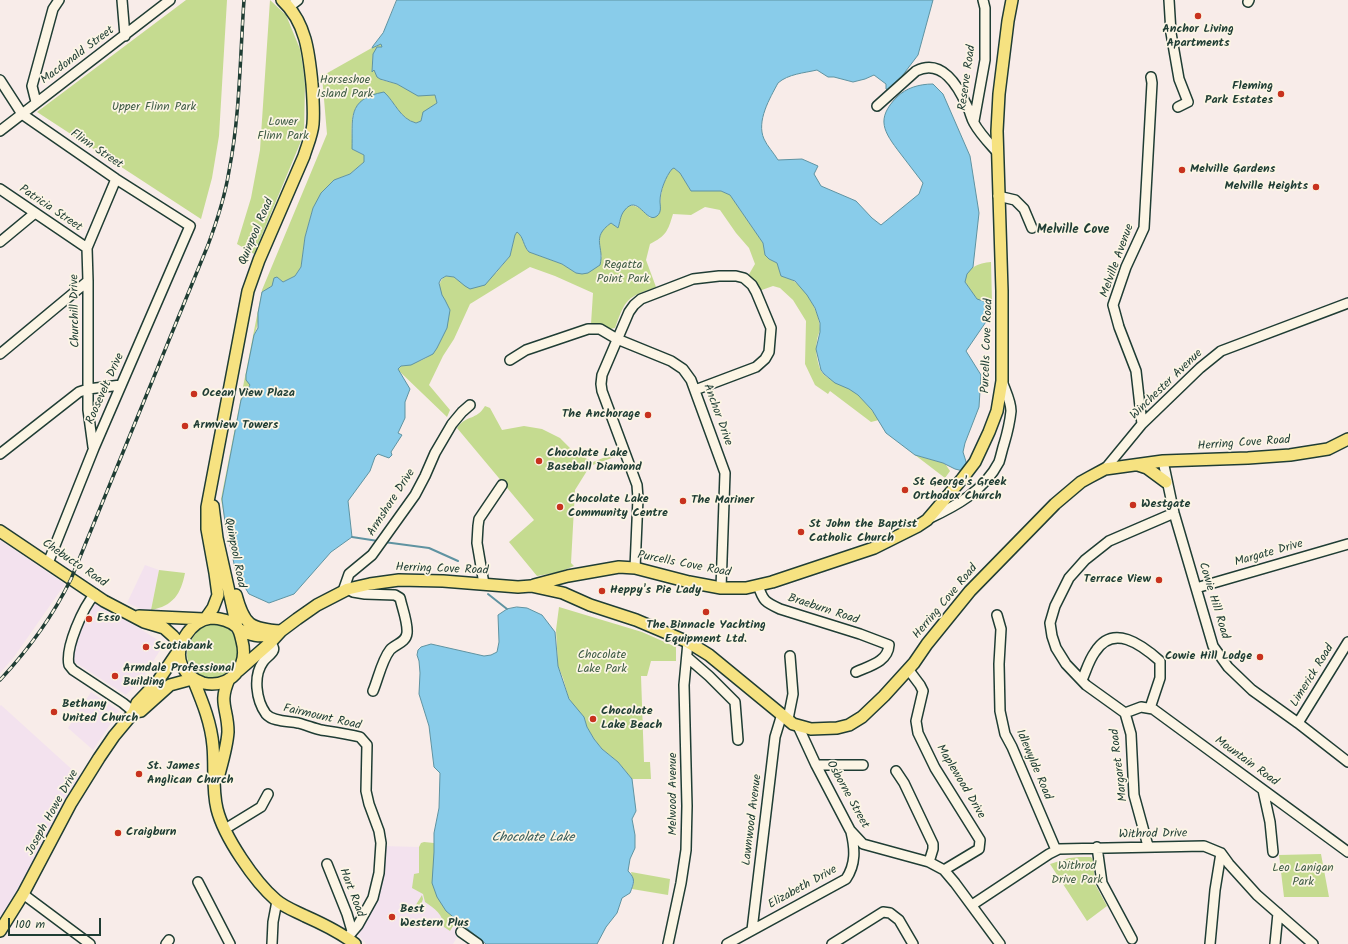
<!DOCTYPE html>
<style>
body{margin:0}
#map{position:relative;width:1348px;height:944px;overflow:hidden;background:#f8ece9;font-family:Kalam,sans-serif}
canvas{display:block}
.scale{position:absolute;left:8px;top:918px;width:93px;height:18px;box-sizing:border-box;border:2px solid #1f3d34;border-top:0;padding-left:5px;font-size:12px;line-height:14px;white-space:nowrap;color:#1f3d34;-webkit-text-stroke:3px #fcf5e5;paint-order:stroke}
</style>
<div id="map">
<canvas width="1348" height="944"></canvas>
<div class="scale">100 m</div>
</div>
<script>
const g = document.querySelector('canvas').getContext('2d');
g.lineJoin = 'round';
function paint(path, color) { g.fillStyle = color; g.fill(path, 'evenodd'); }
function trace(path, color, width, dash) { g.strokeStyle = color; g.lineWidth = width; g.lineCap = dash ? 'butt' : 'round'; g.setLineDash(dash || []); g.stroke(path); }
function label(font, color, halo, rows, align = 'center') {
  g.font = font + ' Kalam,sans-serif'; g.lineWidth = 3.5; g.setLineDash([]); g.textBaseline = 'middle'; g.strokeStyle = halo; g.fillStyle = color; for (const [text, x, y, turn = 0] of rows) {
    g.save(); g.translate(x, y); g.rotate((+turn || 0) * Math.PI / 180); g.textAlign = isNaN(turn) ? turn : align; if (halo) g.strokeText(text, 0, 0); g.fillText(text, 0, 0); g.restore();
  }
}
const built = new Path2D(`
 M0,540L65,584L14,657L0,673Z
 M145,565L159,570L151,610L141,609L127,603Z
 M94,602L108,612L131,623L164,644L142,679L126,695L73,661L72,655L85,613Z
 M91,692L119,711L93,750L68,728Z
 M1,705L77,774L85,780L8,919L0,916V706Z
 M434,843V852L446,911L464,925L453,944H366L356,932L364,922L383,846L419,847Z`);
const green = new Path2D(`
 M186,0H227L219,136L212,178L201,219L37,112Z
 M270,0L286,15L300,49L303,67L305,85L304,134L254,254L237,244L251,198L260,150Z
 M381,44L382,47L373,54L372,70H374L382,80L397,84L418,95H435L437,103C431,108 422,111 421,121L416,123C400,119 395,101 383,92C376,96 368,96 362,101C347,112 353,133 352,149L364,155V162L350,174L334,180L313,208L305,237L301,267L295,276L283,282L277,277L272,286L262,292C260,303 259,327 254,335L250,385L241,400L222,499L225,522L229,537L228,539L221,499L262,290L327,134L322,76L377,45Z
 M674,168L680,173L691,191H721L730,195L763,243L765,255L769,259L777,263L781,276C785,278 792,279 795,282C808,291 820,314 820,330C819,334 817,337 817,341C815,350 817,360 820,369C825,380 841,383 850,389C860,395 873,411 879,420L871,422L830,391L828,394L815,385L805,364L806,321L793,300L780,288L773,286L759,291L748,276L755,264L749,248L736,233L720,210L705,207L691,215L673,214C668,231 666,236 650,244L646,260L656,287C626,298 626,298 615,328L610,329L602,325L591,324L593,293L555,276L530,267L470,304L454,339L443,356L429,385L450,410L447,417L398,370L401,366C408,364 415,363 422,360C442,352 445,328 450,310C444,299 432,285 446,276L454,277L458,280L496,273L510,256L515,235L517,232C524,237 523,246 529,252L562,264L576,273L602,257C600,252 600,250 600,244C600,231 600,231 611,223L618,228C620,223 620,218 622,213C630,197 643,210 650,218L660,211C660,198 662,180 672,169Z
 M991,262L992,303L986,302L977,299L965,282C965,268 979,263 991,262Z
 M485,406L490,408L502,430L524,426L542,429L560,438L574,452L593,462L618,452L620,455L590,466L575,490L571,563L574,566L559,572L537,576L509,542L534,520L457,428C467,414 476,421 485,406Z
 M915,455L943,463L946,465L950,471L945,478Z
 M159,570L185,573C181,594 173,606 151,610Z
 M559,607L642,632L676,647V661H651L647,676H641L644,762H650L651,779H632L618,762L602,749L594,739L587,727L584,717L573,706L568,696L563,678L558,666L556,630Z
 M209,621C224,626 234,628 238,645C240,650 238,655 237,660C234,675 214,684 200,677C187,670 183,651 192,639C196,632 203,627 209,621Z
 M424,842L434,843V852L446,911L464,925L453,926L450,931L444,927C443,914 435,909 425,902L423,894L412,888L414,874L419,873V847L421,843Z
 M1321,854L1329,897H1284L1279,855Z
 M1079,857H1091L1093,860L1095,884L1107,906L1087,921L1050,864L1069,858Z
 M631,872L670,879L668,895L632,889L634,883Z
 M422,895L423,899L421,905L422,908L421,910L418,908L417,909L414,908Z`);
const water = new Path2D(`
 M397,0H933L918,55L896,84L889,90L886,89V84L874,75L865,79L853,82L834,77H828L817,70C804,73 788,74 778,83C770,98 756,121 764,139C767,146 774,153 778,160L802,159L818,166L814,174L821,186L856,201L872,218L881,225L919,194L923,183C915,173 908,163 900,153C884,132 875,119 897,97C906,88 919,84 933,84L943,94L970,156L979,213L973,267L967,274L965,282L977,299L986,302L992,313L966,351L981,375L979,407L965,443L963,452L968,468L963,471L955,469L943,463L915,455L886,433L872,410L858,395L849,389L835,383L824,374L821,370L816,349L820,332V323L815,308L807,295L795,281L781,276L777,263L769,259L765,255L763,243L730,195L721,191H691L680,173L674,168L672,169C666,176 660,191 660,201C660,206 662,212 657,216C646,225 638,192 624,211C620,216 620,223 618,228L611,223C590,238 605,247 600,265L588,273L582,274L576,273L562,264L529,252C523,246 524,237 517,232L515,235L510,256L485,285L470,289L465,286L454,277L446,276L441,279L439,283L442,295L445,300L450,310L447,328L437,348L433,354L411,365L401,366L398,369L410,389L405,402V418L398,433L402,435L391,452L392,455L389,458L378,454L375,457L370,471L348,501L352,537L331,552L294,594L269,603L249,594L236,573L225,522L222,499L241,400L250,385L246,380V375L254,335L258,328V313L262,292L272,286L274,278L277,277L283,282L295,276L301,267L305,237L313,208L321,193L334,180L350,174L364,162V155L352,149C353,119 346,99 384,92C395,102 400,119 416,123L421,121L423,112L437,103L435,95L418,96L397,84L380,79L377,77L374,70L372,72L373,54L377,47H382L381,44L372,48L373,46L383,33Z
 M517,607L527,608L542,615L555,632L558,666L569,699L584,717L587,727L594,739L602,749L618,762L632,779L636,811L632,819L635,835V848L630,859L628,871C636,879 634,883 630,893L622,898L617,913L606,927L597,944H486L446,911L437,897L432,883L434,852V833L439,808L440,773L434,767L429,726L419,694L420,673L419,661L417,655L418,650L421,647L431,644L484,656L491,655L497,652L499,642L498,615L507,609Z`);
const stream = new Path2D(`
 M352,537L378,541
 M384,542L429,548L458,561
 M488,594L507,609`);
const minor = new Path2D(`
 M122,0L125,36
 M1169,0L1171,33L1179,79L1188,102L1178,107
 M1248,2L1249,0
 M289,7L298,0
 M0,80L22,114L116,179L190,226L94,448L48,563
 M36,102L32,86L53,9L59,0
 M877,106L916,71C942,58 958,86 967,106C970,111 971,118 974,123C980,134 989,143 997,152
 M974,121L985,60V8L983,0
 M0,131L170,0
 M0,189L87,248
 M998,196L1015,200L1024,209L1032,228
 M0,242L35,213
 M0,354L88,281
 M510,360L526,350L588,329H600L617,339L671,361L683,369L691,380L725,473L721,588
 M1142,424L1136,371L1119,327L1113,305L1126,267L1144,228L1152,83L1151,77
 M93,447L88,410V281L87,248L116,179
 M0,454L79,392L88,389L121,385
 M1163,461L1174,513L1213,646L1228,667L1252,690L1298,723L1348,762
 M1105,469L1142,424L1200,368L1221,351L1348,303
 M928,519C956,506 984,491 999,462C1001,456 1002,450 1004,444C1007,434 1010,421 1011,411C1011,401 1005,390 1002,381
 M635,568L638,498L637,485L602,391L601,384L602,375L629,312L634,305L641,299L693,279L719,276H736L744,278L752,285L756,292L771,328L769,352L765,359L756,367L695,390
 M484,584L477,543L478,526L479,519L502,485
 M758,585C763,601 765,602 780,609L860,634L889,645C888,662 869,666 856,672
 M1196,588L1348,544
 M348,589L353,592L365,594L395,595L400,598L401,602C403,610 408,624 407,633C406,643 395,644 390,650C382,660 378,679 373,691
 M343,591L349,574L372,555L415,495L425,476L435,453L452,424L462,412L470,405
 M95,594C83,607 65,648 69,665L73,670L123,703L134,712
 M997,615L1001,629L999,664L1000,711L1005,734L1012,747L1056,850
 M270,643C272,645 275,648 273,651C271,655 265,658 263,662C253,676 256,700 266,714C273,722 288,721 298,723C306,725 313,728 321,730C334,732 348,734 360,737L367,745L366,791L369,804L379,831L381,843L379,873L373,898L358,925L347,938
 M687,657L709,676L735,702L738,740
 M908,669L920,685L923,691L916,721L918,733L935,768L980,840L979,849L944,870
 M1082,680C1086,671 1089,660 1095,652C1113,623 1142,645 1160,661V678L1150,708
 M1125,713L1141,707L1153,709L1348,852
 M788,719L793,694L790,656
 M1298,723L1348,642
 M798,726L816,765L850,830L863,844L929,862L944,870L955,883L1000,944
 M816,765H863
 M896,771L904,783L933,844V849L929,862
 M1263,790L1270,822L1273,852
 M225,829L261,807L268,794
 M1148,846L1134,795L1131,734L1125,713L1086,685L1066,664L1056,648L1052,636L1050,623L1055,606L1069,578L1085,560L1109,541L1174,513
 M1097,847L1102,883L1132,939
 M327,864L347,914L352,931
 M198,882L230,944
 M23,894L90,944
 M972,905L1049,854L1059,849L1204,846L1221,853L1229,864L1257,895L1313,944
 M752,930L775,737L782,714
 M461,932L478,944
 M166,944L169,940
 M272,944L273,922L277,901
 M668,944L681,883L686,850L687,806L684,685L688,642
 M727,944L846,879C856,864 855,849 851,832
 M832,944L883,912L890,913L899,920L913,944
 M1210,944L1215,890L1221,853
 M1275,944L1278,913`);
const major = new Path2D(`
 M1138,465L1147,468L1166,482
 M213,506L217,538L237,627
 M0,531L104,601L144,622L164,628L173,636L181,646
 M534,585L568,576L619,567L635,568L689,582L721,588H746L772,582L874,548L918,526L927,520L962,479L975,462L989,432L997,411L1002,381V291L997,131L999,94L1008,21L1012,0
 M236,595C244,625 250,629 281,631
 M139,616L204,619
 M206,618L213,608L218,595L215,573L207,529V507L248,291L259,260L304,156C307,146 312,135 313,124C314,111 313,97 312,84C309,53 306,22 282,0
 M211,618C220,618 231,621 237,627C240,631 241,637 242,641C249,667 230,689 203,683C193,680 187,675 182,666C173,647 191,620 211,618Z
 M238,629C250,635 260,638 273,634
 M238,671L270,643L281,631L297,619L317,605L348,589L370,584L399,580L443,581L518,587L531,586L563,593L590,605L636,620L688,642L709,655L793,724L811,729L837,728L849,725L862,717L884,696L914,663L927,644L970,591L1055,504L1081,482L1090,477L1105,469L1163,461L1248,458L1290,455L1328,449L1348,439
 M193,679C202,701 211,722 213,746C215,767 212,789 217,809C224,837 255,882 276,900C284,907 295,911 305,916C323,924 340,932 355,944
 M134,712L141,711L170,685L192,679
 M218,778C222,763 227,747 228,732C228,708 218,704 229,679
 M0,931L23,894L71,803L99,758L114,736L134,712L137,703L158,681L181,647`);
const rail = new Path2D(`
 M0,680C28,650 53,616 71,579L208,245C217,221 225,196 229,171C240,115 240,57 244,0`);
const markers = [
 [1198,16,4,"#c8321e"],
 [1281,94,4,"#c8321e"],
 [1182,170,4,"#c8321e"],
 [1316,187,4,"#c8321e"],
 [194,394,4,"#c8321e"],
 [648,415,4,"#c8321e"],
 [185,426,4,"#c8321e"],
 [539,461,4,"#c8321e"],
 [905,490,4,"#c8321e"],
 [683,501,4,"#c8321e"],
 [1133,505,4,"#c8321e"],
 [560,507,4,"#c8321e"],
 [801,532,4,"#c8321e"],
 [1159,580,4,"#c8321e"],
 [602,591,4,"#c8321e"],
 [706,612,4,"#c8321e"],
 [89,619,4,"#c8321e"],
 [146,647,4,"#c8321e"],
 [1260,657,4,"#c8321e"],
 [115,676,4,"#c8321e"],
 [54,712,4,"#c8321e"],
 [593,719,4,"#c8321e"],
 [139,774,4,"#c8321e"],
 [118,833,4,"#c8321e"],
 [392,917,4,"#c8321e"]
];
const poiNames = [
 ["Anchor Living",1198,30,"center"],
 ["Apartments",1198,44,"center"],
 ["Fleming",1273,87,"right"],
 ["Park Estates",1273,101,"right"],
 ["Melville Gardens",1190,170],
 ["Melville Heights",1308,187,"right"],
 ["Ocean View Plaza",202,394],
 ["The Anchorage",640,415,"right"],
 ["Armview Towers",193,426],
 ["Chocolate Lake",547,454],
 ["Baseball Diamond",547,468],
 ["St George's Greek",913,483],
 ["Orthodox Church",913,497],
 ["Chocolate Lake",568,500],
 ["Community Centre",568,514],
 ["The Mariner",691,501],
 ["Westgate",1141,505],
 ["St John the Baptist",809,525],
 ["Catholic Church",809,539],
 ["Terrace View",1151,580,"right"],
 ["Heppy's Pie Lady",610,591],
 ["Esso",97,619],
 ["The Binnacle Yachting",706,626,"center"],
 ["Equipment Ltd.",706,640,"center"],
 ["Scotiabank",154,647],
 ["Cowie Hill Lodge",1252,657,"right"],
 ["Armdale Professional",123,669],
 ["Building",123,683],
 ["Bethany",62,705],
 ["United Church",62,719],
 ["Chocolate",601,712],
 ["Lake Beach",601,726],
 ["St. James",147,767],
 ["Anglican Church",147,781],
 ["Craigburn",126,833],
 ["Best",400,910],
 ["Western Plus",400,924]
];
const streetNames = [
 ["Macdonald Street",78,56,-37],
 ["Reserve Road",968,78,-82],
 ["Flinn Street",96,150,34],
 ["Patricia Street",50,209,34],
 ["Quinpool Road",257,232,-67],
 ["Melville Avenue",1118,261,-70],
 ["Churchill Drive",76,311,-91],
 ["Purcells Cove Road",988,346,-88],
 ["Winchester Avenue",1167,385,-44],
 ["Roosevelt Drive",106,389,-66],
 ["Anchor Drive",717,415,70],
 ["Herring Cove Road",1244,444,-4],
 ["Armshore Drive",392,503,-57],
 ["Quinpool Road",234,553,79],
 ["Margate Drive",1269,554,-16],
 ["Chebucto Road",74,564,34],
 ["Purcells Cove Road",684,565,11],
 ["Herring Cove Road",442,570,2],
 ["Cowie Hill Road",1213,601,73],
 ["Herring Cove Road",946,602,-50],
 ["Braeburn Road",823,610,18],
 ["Limerick Road",1313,676,-58],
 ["Fairmount Road",322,718,13],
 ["Mountain Road",1246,762,36],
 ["Idlewylde Road",1033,765,67],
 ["Margaret Road",1120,765,-97],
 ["Maplewood Drive",960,782,59],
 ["Melwood Avenue",674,794,-90],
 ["Osborne Street",847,795,61],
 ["Joseph Howe Drive",53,813,-61],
 ["Lawnwood Avenue",753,820,-83],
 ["Withrod Drive",1153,835,-1],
 ["Elizabeth Drive",803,888,-29],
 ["Hart Road",351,893,69]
];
const parkNames = [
 ["Horseshoe",345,81],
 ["Island Park",345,95],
 ["Upper Flinn Park",154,108],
 ["Lower",283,123],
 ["Flinn Park",283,137],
 ["Regatta",623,266],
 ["Point Park",623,280],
 ["Chocolate",602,656],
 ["Lake Park",602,670],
 ["Withrod",1077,867],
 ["Drive Park",1077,881],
 ["Leo Lanigan",1303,869],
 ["Park",1303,883]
];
const neighbourhoodNames = [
 ["Melville Cove",1073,231]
];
const waterNames = [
 ["Chocolate Lake",533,839]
];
paint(built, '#f3e2ee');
paint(green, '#c5db90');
paint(water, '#89ccea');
trace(water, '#5f93a1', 1);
trace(stream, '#5f93a1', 2);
trace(minor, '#1f3d34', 12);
trace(major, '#1f3d34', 14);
trace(minor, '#fcf5e5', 9);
trace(major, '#f6e281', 11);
trace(rail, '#1f3d34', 3.5);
trace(rail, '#fcf5e5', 2, [6]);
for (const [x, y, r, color] of markers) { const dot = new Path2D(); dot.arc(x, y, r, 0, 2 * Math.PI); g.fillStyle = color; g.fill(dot); trace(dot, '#fcf5e5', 1.5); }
label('bold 12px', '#1f3d34', '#fcf5e5', poiNames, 'left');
label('12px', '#1f3d34', '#fcf5e5', streetNames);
label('12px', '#405d46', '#fcf5e5', parkNames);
label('bold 13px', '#1f3d34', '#fcf5e5', neighbourhoodNames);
label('italic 13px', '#345a58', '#fcf5e5', waterNames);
</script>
